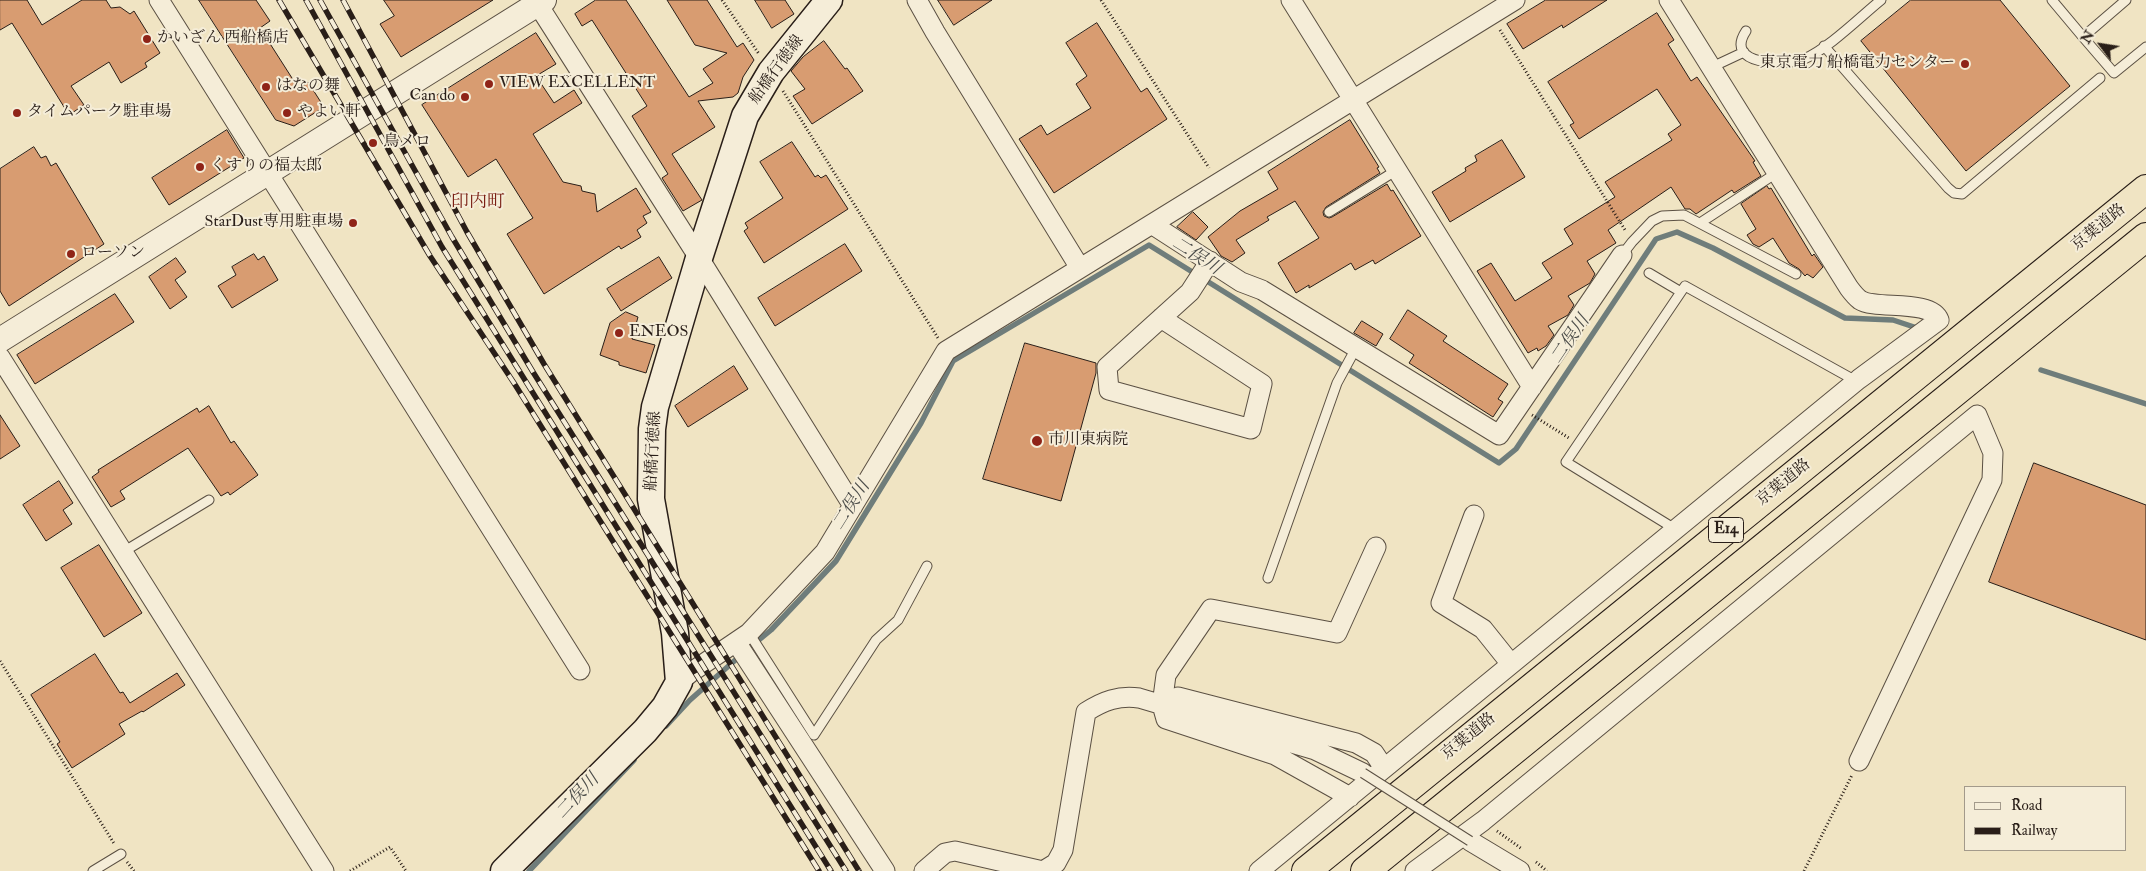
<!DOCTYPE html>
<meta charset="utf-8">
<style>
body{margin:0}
#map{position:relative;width:2146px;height:871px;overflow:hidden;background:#f0e4c3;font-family:"IM FELL Double Pica",serif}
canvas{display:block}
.legend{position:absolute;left:1964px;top:786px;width:162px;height:65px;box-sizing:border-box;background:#f5edd8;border:1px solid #a39a8b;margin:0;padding:6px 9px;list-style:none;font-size:15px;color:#291e18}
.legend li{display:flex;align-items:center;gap:10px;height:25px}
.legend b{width:25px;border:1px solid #a39a8b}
.north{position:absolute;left:2076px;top:20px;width:50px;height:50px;-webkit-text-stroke:4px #f5edd8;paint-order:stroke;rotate:301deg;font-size:14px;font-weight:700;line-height:20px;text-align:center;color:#291e18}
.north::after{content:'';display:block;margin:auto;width:18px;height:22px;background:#291e18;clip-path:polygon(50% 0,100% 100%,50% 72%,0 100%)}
</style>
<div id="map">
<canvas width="2146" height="871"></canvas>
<ul class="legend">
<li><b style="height:6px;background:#f5edd8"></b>Road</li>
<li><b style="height:6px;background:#291e18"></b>Railway</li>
</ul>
<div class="north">N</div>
</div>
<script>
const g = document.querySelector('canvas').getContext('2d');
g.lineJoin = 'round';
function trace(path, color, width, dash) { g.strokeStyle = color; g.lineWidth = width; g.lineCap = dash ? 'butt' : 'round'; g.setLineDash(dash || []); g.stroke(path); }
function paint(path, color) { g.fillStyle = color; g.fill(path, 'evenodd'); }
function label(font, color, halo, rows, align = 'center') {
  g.font = font + ' "IM FELL Double Pica","Noto Serif JP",serif'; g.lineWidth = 4; g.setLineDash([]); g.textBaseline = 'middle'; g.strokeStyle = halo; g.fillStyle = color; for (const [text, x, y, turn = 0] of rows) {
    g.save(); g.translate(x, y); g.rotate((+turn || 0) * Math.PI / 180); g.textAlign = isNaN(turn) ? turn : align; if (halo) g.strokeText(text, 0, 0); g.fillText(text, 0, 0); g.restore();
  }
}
const stream = new Path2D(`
 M2041,370L2146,404
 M754,644L771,630L836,561L921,423L953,361L1149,245L1499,463L1516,449L1656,239L1677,232L1713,248L1845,318L1893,320L1920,329
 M666,726L690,700L741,655
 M529,871L634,760`);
const building = new Path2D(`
 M0,0H27L42,25L82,0H106L111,8L120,7L130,14L134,11L160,53L145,63L147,67L121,83L109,62L71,86L84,105L69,115L12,23L0,30Z
 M199,0H256L270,21L260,28L299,89L308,82L324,107L294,126L276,120Z
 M384,0H493L401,57L380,24L394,16Z
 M596,0H626L689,97L713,83L703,69L727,53L695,45L667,0H707L737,47L743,43L754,60L743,77L738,93L733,97L698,101L715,127L672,154L702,200L683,211L662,178L668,174L632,116L647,106L592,20L582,26L575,14Z
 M755,0H785L794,14L772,28Z
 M938,0H992L954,25Z
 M1546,0H1607L1563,28L1562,25L1523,49L1507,24Z
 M1911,0H2000L2070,86L1966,171L1861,41Z
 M1657,13L1674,40L1668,44L1691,81L1697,77L1755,161L1753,162L1761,176L1734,193L1732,190L1696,214L1690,209H1685L1671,187L1608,230L1616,243L1587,261L1595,274L1590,283L1568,296L1574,305L1568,315L1548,326L1554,335L1546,346L1538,351L1537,348L1528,353L1477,271L1491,263L1515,301L1552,278L1542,263L1573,244L1564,229L1615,197L1605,182L1672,140L1668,134L1681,125L1657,89L1579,139L1570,125L1574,123L1548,82Z
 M1097,23L1141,92L1147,88L1167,119L1054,193L1019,139L1041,125L1047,135L1091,108L1076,84L1087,76L1066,43Z
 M536,33L556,64L536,76L554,103L574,90L582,103L533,134L563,182L581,186L582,191L595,194L597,212L636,188L651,212L643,216L647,223L637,230L641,237L621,249L619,246L544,294L507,234L533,218L496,159L468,177L422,105Z
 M824,41L845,69L847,68L863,91L812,124L793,96L805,89L791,71L803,57Z
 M1350,120L1379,167L1377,168L1380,173L1326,207L1323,212L1324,216L1329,218L1332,217L1387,184L1391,191L1393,190L1421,236L1375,264L1373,260L1355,270L1351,263L1309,288V285L1296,293L1278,263L1319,238L1295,201L1267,217L1269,220L1236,240L1245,253L1232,262L1221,256L1208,237L1240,211L1278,189L1268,172Z
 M227,130L244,158L169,205L152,178Z
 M1502,140L1525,177L1450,222L1432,192L1466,171L1465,168L1477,161L1475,156Z
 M792,142L815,177L818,175L821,178L826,175L848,209L764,263L744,231L748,228L745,223L783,198L760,162Z
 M34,147L41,158L46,156L51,166L56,163L104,244L9,306L0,291V169Z
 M1767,186L1769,189L1771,188L1812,256L1814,254L1823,267L1813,278L1807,274L1805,276L1799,269L1789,263L1773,238L1759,247L1753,244L1747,235L1756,229L1741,204Z
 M1193,212L1208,227L1196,240L1177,227Z
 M845,244L862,271L775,326L758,298Z
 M254,254L258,260L264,256L278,280L232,308L218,286L236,275L232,267Z
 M659,257L672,278L621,311L607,289Z
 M176,258L186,272L175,280L187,297L170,309L149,277Z
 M115,294L134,322L35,384L17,355Z
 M1408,310L1447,336L1443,341L1508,384L1498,399L1503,402L1493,417L1409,363L1414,355L1390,339Z
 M626,312L638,317L632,339L655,345L646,373L619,365V362L600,355L610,323Z
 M1362,321L1383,334L1376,346L1354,333Z
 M1025,343L1096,363V373L1061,501L983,479Z
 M734,366L748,389L688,427L675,406Z
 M209,406L231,443L234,441L258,475L230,495L228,492L221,496L188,448L120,491L125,499L111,507L92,477L99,472L98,470L197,408L199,412Z
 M0,415L20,446L0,459Z
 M2034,463L2146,505V640L1989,582Z
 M59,481L73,503L63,510L72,524L46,541L23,505Z
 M99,545L142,613L104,637L61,568Z
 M95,654L120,693L123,692L130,703L177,673L185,685L143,712L142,711L119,724L125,734L72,768L57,744L60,742L31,695Z`);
const path = new Path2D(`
 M722,0L759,54
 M1101,0L1209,168
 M1500,30L1625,230
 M783,91L938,338
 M1532,415L1569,438
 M0,661L115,845
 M1497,831L1522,849
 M127,862L134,871
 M1536,862L1547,871
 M350,871L390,847L406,871
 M1804,871L1852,775`);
const service = new Path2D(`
 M2052,0L2083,37L2126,0
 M1746,31C1723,66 1786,66 1804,59C1828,49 1860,17 1881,0
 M2083,37L2114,73L2146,47
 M1824,46L1948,188L1954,193L1962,194L2100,78
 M1712,67L1744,52
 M1329,212L1397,170
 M1700,223L1778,172
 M1622,255L1632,242L1652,221L1662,216L1684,215L1796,274
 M1649,273L1681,292
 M1675,529L1566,462L1685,286L1856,381
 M123,552L209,500
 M1268,578L1337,383L1356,348
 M749,633L814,735L876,640L898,620L927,566
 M93,871L121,854`);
const minor = new Path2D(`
 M159,0L580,670
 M535,0L699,258L853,506
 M917,0L935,32L1080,268
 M1291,0L1532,387
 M1153,225L1241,282L1262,290L1499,435L1622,255
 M1161,318L1262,384L1251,429L1109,390L1107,367L1190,292L1210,261
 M0,357L324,871
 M1474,515L1441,603L1483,629L1511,664
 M736,642L885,871
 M679,682L690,673L749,633L825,552L946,351L1515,0
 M1178,697L1356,743L1374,753L1384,768
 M1350,797L1275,755L1166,719L1162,705L1166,675L1211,609L1337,633L1376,547
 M1470,841L1520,871
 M924,871L945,853L955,851L1043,871L1056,863L1063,850L1086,712C1103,701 1119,695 1139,698L1315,750L1363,773
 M1259,871L1859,379L1939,320C1931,299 1875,310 1860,300C1856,297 1852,292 1849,288L1669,0
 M1415,871L1483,821L1977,415L1993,453L1992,480L1859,761`);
const tertiary = new Path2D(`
 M0,340L544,0`);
const secondary = new Path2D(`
 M504,871L645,731L665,707L679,682L675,633L651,499L652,429L655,407L699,258L745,116L771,72L829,0`);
const motorway = new Path2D(`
 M1306,871L2146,189
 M1365,871L2146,237`);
const rail = new Path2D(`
 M279,0L430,256L514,383L819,871
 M306,0L442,247L831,871
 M320,0L452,237L533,372L846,871
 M343,0L467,232L544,364L859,871`);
const serviceBridge = new Path2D(`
 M1363,773L1470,841`);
const markers = [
 [147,39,5,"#8f2418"],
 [1965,64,5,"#8f2418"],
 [489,84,5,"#8f2418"],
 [266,87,5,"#8f2418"],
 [465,97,5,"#8f2418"],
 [17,113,5,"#8f2418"],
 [287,113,5,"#8f2418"],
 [373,143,5,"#8f2418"],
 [200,167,5,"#8f2418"],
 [353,223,5,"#8f2418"],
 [71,254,5,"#8f2418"],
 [619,333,5,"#8f2418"],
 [1037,441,6,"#8f2418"]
];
const shields = [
 [1726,530,35]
];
const shieldNames = [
 ["E14",1726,530]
];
const poiNames = [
 ["かいざん 西船橋店",157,39],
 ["東京電力 船橋電力センター",1955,64,"right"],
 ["VIEW EXCELLENT",499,84],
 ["はなの舞",276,87],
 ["Can do",455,97,"right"],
 ["タイムパーク駐車場",27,113],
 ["やよい軒",297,113],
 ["鳥メロ",383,143],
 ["くすりの福太郎",210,167],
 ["StarDust専用駐車場",343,223,"right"],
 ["ローソン",81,254],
 ["ENEOS",629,333],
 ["市川東病院",1048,441]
];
const streetNames = [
 ["船橋行徳線",777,70,-54],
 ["京葉道路",2099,228,-39],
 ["船橋行徳線",654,451,-87],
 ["京葉道路",1784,483,-39],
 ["京葉道路",1469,737,-39]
];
const neighbourhoodNames = [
 ["印内町",478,203]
];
const waterNames = [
 ["二俣川",1196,257,32],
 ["二俣川",1571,340,-56],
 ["二俣川",852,506,-58],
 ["二俣川",578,797,-47]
];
trace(stream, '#6f7d7b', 5.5);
paint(building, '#d89c71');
trace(building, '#291e18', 1);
trace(service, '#5b5043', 11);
trace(minor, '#5b5043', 21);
trace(tertiary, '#5b5043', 26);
trace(secondary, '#291e18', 29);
trace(motorway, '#291e18', 30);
trace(path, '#291e18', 3, [1, 2.5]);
trace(service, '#f5edd8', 9);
trace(minor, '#f5edd8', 19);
trace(tertiary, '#f5edd8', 24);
trace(secondary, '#f5edd8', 26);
trace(motorway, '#f0e4c3', 28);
trace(rail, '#291e18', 5.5);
trace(rail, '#f5edd8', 4, [11]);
trace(serviceBridge, '#5b5043', 11, []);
trace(serviceBridge, '#f5edd8', 9);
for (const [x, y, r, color] of markers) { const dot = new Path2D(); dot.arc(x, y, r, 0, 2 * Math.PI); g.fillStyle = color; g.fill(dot); trace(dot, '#f5edd8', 2); }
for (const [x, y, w] of shields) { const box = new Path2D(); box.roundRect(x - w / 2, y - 12.5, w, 25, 4); g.fillStyle = '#f5edd8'; g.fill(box); trace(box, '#291e18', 1); }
label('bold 15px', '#291e18', null, shieldNames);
label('16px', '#291e18', '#f5edd8', poiNames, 'left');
label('16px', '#291e18', '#f5edd8', streetNames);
label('18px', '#7a1f14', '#f5edd8', neighbourhoodNames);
label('italic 18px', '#4c4d4a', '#f5edd8', waterNames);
</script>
